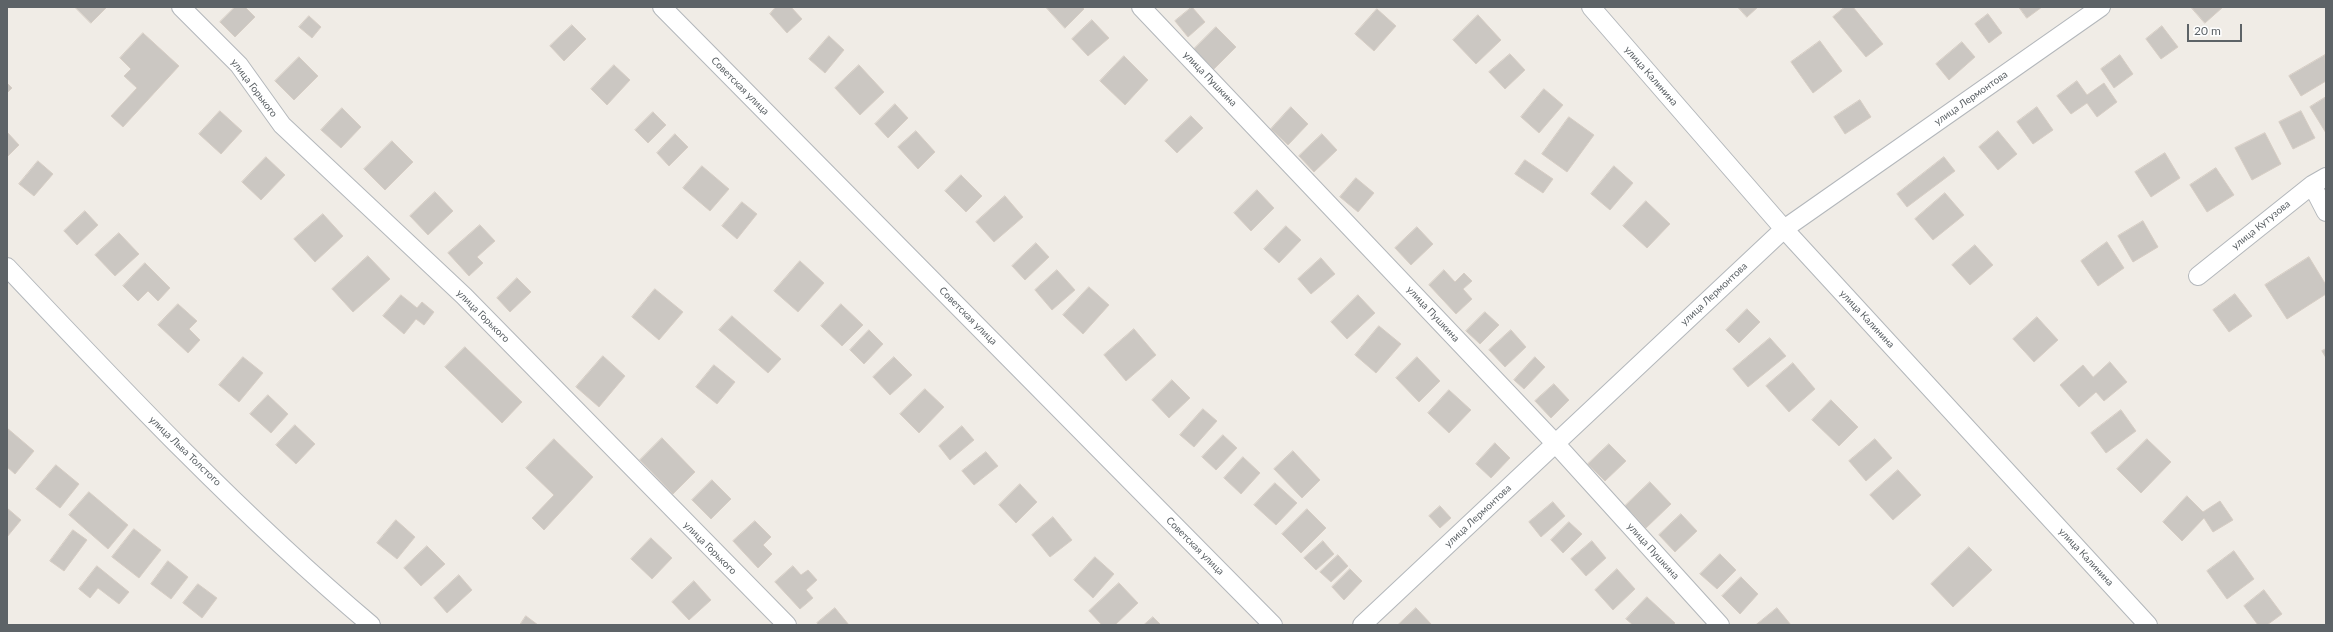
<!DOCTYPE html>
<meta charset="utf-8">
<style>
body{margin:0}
#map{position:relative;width:2333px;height:632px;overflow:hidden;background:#f0ece6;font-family:Lato,sans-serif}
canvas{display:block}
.frame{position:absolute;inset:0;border:8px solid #5d6367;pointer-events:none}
.scale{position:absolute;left:2187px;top:24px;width:55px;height:18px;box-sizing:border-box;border:2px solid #5d6367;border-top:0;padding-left:5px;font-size:12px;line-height:14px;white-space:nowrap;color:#5d6367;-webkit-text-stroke:3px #fff;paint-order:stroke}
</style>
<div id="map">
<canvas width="2333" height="632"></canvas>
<div class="frame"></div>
<div class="scale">20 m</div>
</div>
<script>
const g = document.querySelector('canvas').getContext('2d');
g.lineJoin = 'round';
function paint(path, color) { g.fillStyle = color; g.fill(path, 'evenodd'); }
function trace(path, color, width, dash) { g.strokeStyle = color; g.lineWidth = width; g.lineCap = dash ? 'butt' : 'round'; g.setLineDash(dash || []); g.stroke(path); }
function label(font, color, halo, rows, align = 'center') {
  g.font = font + ' Lato,sans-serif'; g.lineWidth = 3; g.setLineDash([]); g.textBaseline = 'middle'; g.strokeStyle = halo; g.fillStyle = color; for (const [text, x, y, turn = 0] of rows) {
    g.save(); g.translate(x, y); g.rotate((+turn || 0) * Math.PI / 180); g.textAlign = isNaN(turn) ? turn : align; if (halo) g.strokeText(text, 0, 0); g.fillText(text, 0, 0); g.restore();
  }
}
const building = new Path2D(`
 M75,7H107L91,23Z
 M235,7H245L255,17L235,37L220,22Z
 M776,7H791L802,19L787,33L770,14Z
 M1046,7H1082L1084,9L1065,28Z
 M1192,7L1205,22L1188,37L1175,21Z
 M1738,7H1758L1747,17Z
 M1845,7H1853L1883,44L1866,57L1833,17Z
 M2019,7H2042L2027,18Z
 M2191,7H2223L2205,23Z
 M1377,9L1396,26L1374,51L1355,34Z
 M1988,14L2002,33L1989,43L1975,24Z
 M1478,15L1501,40L1476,64L1453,40Z
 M309,16L321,27L312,38L299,27Z
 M1092,20L1109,38L1088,56L1072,39Z
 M572,25L586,39L564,61L550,46Z
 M2162,26L2178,47L2161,59L2146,39Z
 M1216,27L1236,47L1214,69L1194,49Z
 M143,33L179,66L123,127L111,116L137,88L124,76L131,69L120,58Z
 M829,36L844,50L825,73L809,59Z
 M1820,41L1842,71L1813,93L1791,62Z
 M1962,42L1975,57L1949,80L1936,64Z
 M1510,54L1525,70L1505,89L1489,72Z
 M2120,55L2133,74L2114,88L2101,69Z
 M2325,55L2326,81L2301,96L2289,76Z
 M1124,56L1148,80L1125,105L1100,81Z
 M299,57L318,76L294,100L275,81Z
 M614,65L630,80L607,105L591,89Z
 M859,65L884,92L860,115L835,88Z
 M2077,81L2087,95L2104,83L2117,102L2097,117L2087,103L2071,114L2057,96Z
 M7,83L12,88L7,93Z
 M1544,89L1563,105L1539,133L1521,117Z
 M2326,97V133L2310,107Z
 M1860,100L1871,117L1845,134L1834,117Z
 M895,104L908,118L888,138L875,124Z
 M1291,107L1308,124L1288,145L1271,129Z
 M2037,107L2053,130L2033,144L2017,122Z
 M342,108L361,127L341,148L321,130Z
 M220,111L242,131L221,154L199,134Z
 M2301,111L2315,138L2293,149L2279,122Z
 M653,112L666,125L648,143L635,130Z
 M1191,116L1203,128L1177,153L1165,141Z
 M1569,117L1594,135L1567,172L1542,154Z
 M916,131L935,152L918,169L898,147Z
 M1998,131L2017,154L1998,170L1979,147Z
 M7,132L19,145L7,157Z
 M2265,133L2281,164L2252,180L2235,148Z
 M675,134L688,147L669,166L657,153Z
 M1322,134L1337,150L1314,172L1299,156Z
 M392,141L413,162L385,190L364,169Z
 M2165,153L2180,178L2151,197L2135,172Z
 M266,157L285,175L261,200L242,182Z
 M1944,157L1955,171L1907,207L1897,194Z
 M1525,160L1553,179L1543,193L1515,174Z
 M38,161L53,174L34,196L19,184Z
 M702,166L729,189L710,211L683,188Z
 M1614,166L1633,183L1610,210L1591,194Z
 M2216,168L2234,195L2207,212L2190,185Z
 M961,175L982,196L966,212L945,191Z
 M1356,178L1374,193L1358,212L1340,197Z
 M1257,190L1274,208L1251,231L1234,213Z
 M435,192L453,211L428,235L410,216Z
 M1945,193L1964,215L1933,240L1915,219Z
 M1005,196L1023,217L994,242L976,222Z
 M1646,201L1670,224L1647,248L1623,226Z
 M742,202L757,214L737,239L722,226Z
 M85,211L98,225L77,245L64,231Z
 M323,214L343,236L315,262L294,239Z
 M2143,221L2158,247L2133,262L2118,236Z
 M480,225L495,241L477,257L483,263L469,276L448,253Z
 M1286,226L1301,240L1279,263L1264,249Z
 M1417,227L1433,244L1411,265L1395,248Z
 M119,233L139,254L115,276L95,255Z
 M2107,242L2124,268L2098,286L2081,261Z
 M1036,243L1049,257L1025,280L1012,266Z
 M1975,245L1993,265L1970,285L1952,265Z
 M368,256L390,279L353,312L332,289Z
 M2309,257L2326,285V294L2287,319L2265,285Z
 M1321,258L1335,274L1311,294L1298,279Z
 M800,261L824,283L798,312L774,291Z
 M145,263L170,288L158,301L148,291L138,301L123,286Z
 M1057,270L1075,290L1052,310L1035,290Z
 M1444,270L1455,282L1464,273L1472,281L1463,289L1472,299L1456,314L1429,285Z
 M517,278L531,292L510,312L497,298Z
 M1089,287L1109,305L1083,334L1063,315Z
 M655,289L683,312L659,340L632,317Z
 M2235,294L2252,316L2229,332L2213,310Z
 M401,295L417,308L422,302L434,312L424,325L416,319L404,334L383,316Z
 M1358,295L1375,313L1347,339L1331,322Z
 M178,304L197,321L189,329L200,340L188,353L158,325Z
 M841,304L863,325L842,346L821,326Z
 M1747,309L1760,322L1739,343L1726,330Z
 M1485,312L1499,325L1480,344L1466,331Z
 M732,316L781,359L768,373L719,330Z
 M2037,317L2058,340L2034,362L2013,339Z
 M1379,326L1401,344L1376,373L1355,355Z
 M1134,329L1156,355L1126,381L1104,355Z
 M869,330L883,344L864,364L850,350Z
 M1511,330L1526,347L1505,367L1489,350Z
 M1770,338L1786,356L1748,387L1733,369Z
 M465,347L522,402L502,423L445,367Z
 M2326,349V358L2322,351Z
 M603,356L625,376L599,407L576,387Z
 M243,357L263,373L239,402L219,385Z
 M894,357L912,375L890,395L873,377Z
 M1417,357L1440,381L1419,402L1396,378Z
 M1535,357L1545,367L1524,389L1514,380Z
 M2110,362L2127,382L2104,401L2096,392L2079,407L2060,385L2083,365L2093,377Z
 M1793,363L1815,389L1789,412L1766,386Z
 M714,365L735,382L717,404L696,387Z
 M1172,380L1190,398L1169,418L1152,400Z
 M1554,384L1569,400L1551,418L1535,401Z
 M925,389L944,407L919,433L900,414Z
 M1449,390L1471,410L1449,433L1428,413Z
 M268,395L288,414L271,433L250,414Z
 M1831,400L1858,427L1839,446L1812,420Z
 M1203,409L1217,421L1194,447L1180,435Z
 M2121,410L2136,431L2106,453L2091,433Z
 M295,425L315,444L296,464L276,445Z
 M962,426L974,440L950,460L939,446Z
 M7,428L34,451L15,474L7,467Z
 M1223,435L1237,448L1216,470L1202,457Z
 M662,438L695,472L673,494L640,460Z
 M554,439L593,477L544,530L532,518L554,495L526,468Z
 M1875,439L1892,458L1866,481L1849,461Z
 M2147,439L2171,462L2141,493L2117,469Z
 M1495,443L1510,458L1491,478L1476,464Z
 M1609,444L1626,461L1605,481L1588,464Z
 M1293,451L1320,480L1302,498L1274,469Z
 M986,452L998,466L974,485L962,471Z
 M1243,457L1260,473L1241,494L1224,478Z
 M56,465L79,484L60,508L36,489Z
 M1898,470L1921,495L1893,520L1870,495Z
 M712,480L731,499L711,519L692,500Z
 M1650,482L1671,504L1646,528L1625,506Z
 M1275,483L1297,503L1276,525L1254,505Z
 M1020,484L1037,502L1016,523L999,505Z
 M89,492L128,525L108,549L69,515Z
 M2187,496L2203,512L2220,501L2233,520L2213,532L2204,518L2182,541L2163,522Z
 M1553,502L1565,516L1541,537L1529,522Z
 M1440,506L1451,518L1440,528L1429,516Z
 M7,508L21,520L7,537Z
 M1307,509L1326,528L1301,553L1282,534Z
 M1681,514L1697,531L1675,552L1659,535Z
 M1053,517L1072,540L1050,557L1032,535Z
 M396,520L415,537L397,559L377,543Z
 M755,521L771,537L763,545L772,554L758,568L733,541Z
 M1569,522L1582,534L1563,553L1551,540Z
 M134,529L161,550L139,578L112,557Z
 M73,530L87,540L64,571L50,561Z
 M651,538L672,558L652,579L631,559Z
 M1323,541L1334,554L1316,570L1304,558Z
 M1592,541L1606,558L1586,576L1571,559Z
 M427,546L445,564L421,586L404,568Z
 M1969,547L1992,570L1953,607L1931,584Z
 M2234,551L2254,579L2227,599L2207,571Z
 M1720,554L1736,570L1717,589L1700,574Z
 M1338,555L1348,566L1331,582L1320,572Z
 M1095,557L1114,574L1093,598L1074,580Z
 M168,561L188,577L171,599L151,584Z
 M97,566L129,592L119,604L98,588L90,598L79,589Z
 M793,566L801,575L808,570L817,580L806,590L813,598L800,609L775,582Z
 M1350,569L1362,581L1344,600L1332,587Z
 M1617,569L1635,589L1613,610L1595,590Z
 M459,575L472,590L447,613L434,598Z
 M1741,577L1758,594L1740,614L1722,596Z
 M694,581L711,600L689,620L672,602Z
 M1119,583L1138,603L1115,625H1102L1089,611Z
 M198,584L217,598L202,618L183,603Z
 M2264,590L2282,614L2267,625H2258L2244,606Z
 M1647,597L1675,623L1673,625H1633L1626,619Z
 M835,608L849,625H819L817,623Z
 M1416,608L1432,625H1398Z
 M1777,608L1791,625H1756Z
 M526,616L538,625H520Z
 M1153,617L1161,625H1144Z`);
const minor = new Path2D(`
 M181,7L239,65L282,125L464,296L787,625
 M662,7L1273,625
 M1141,7L1555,443L1720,625
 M1591,7L1784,229L2148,625
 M2312,185L2326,212
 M7,267C124,391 241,515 371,625
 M2198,276L2312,185L2326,177
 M1362,625L1784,229L2101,7`);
const streetNames = [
 ["улица Калинина",1651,76,49],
 ["улица Пушкина",1210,79,46],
 ["Советская улица",740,86,45],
 ["улица Горького",254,88,53],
 ["улица Лермонтова",1971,98,-35],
 ["улица Кутузова",2261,225,-39],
 ["улица Лермонтова",1714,294,-43],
 ["улица Пушкина",1433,314,47],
 ["улица Горького",483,316,45],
 ["Советская улица",968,316,45],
 ["улица Калинина",1867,319,47],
 ["улица Льва Толстого",185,451,44],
 ["улица Лермонтова",1478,516,-43],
 ["Советская улица",1195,546,45],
 ["улица Горького",710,548,45],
 ["улица Пушкина",1653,551,48],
 ["улица Калинина",2086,557,47]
];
paint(building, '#cbc7c2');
trace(building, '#d6cdc4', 1);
trace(minor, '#b3b7bb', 20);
trace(minor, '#fff', 18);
label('10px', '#5d6367', '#fff', streetNames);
</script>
